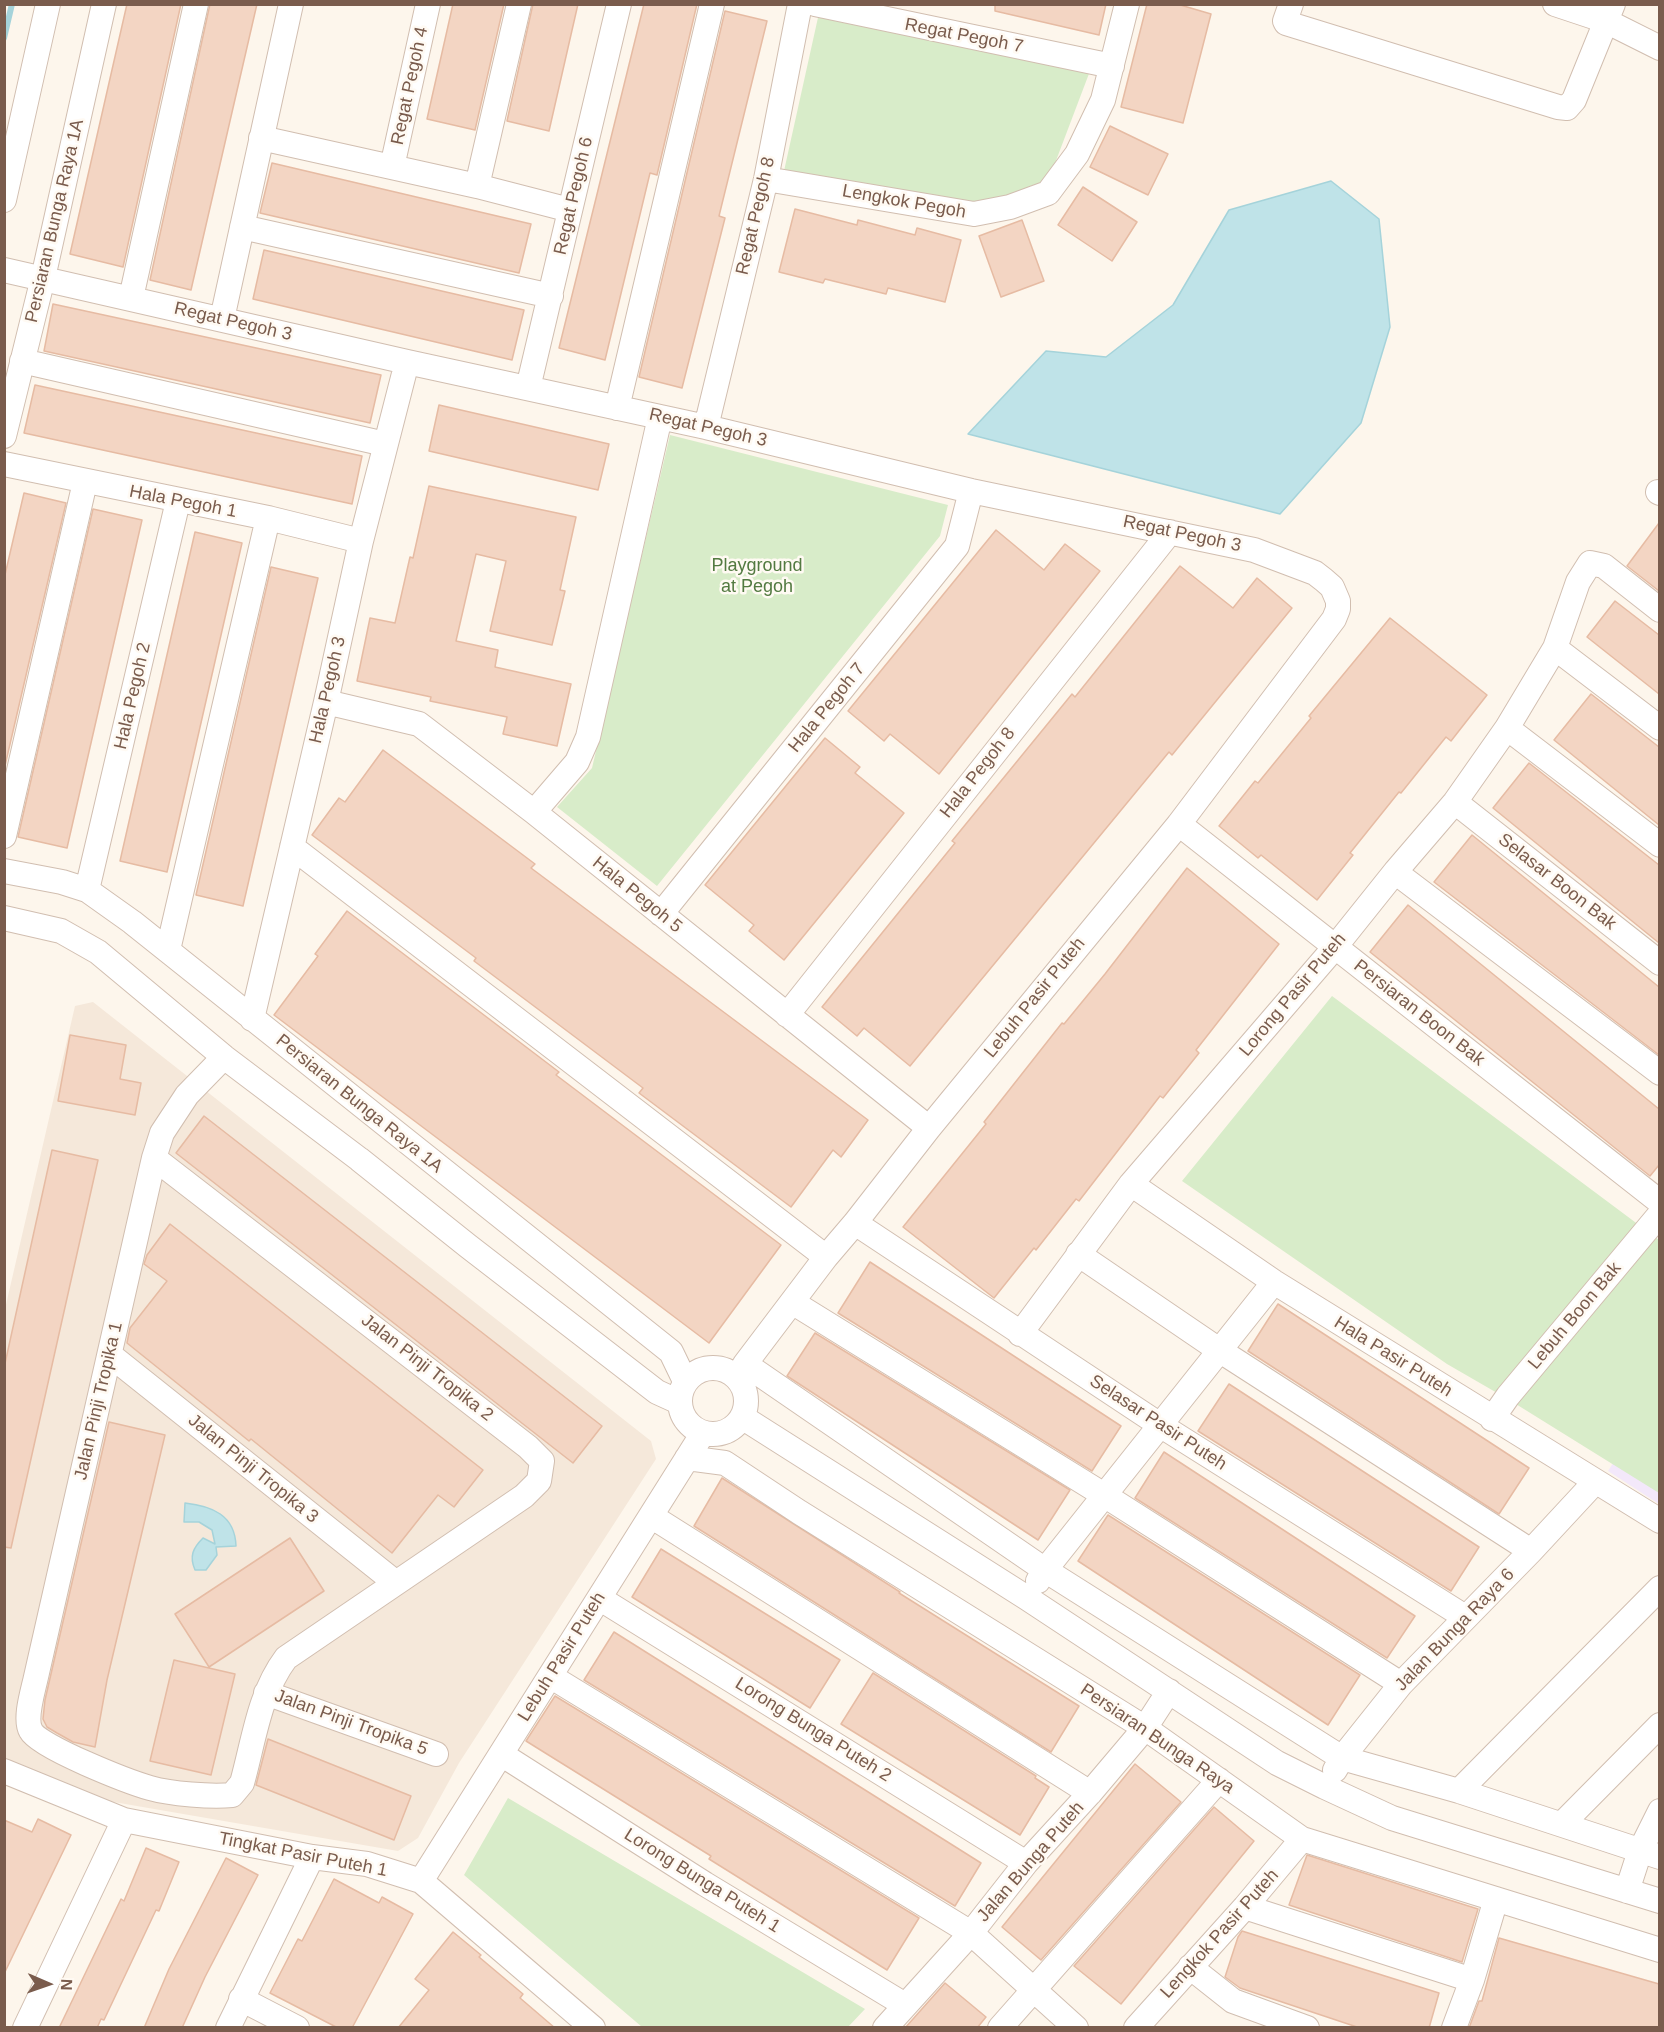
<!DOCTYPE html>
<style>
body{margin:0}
#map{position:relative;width:1664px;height:2032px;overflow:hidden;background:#fdf6ec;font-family:Helvetica,sans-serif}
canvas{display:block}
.frame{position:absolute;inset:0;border:6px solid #7a5c4d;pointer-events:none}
.north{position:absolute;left:18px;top:1954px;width:60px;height:60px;-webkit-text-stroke:4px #fffaf3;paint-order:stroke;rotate:92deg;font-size:16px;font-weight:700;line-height:24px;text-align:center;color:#7a5c4d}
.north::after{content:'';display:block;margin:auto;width:21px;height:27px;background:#7a5c4d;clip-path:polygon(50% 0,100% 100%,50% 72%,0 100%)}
</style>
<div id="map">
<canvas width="1664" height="2032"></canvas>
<div class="frame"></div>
<div class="north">N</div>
</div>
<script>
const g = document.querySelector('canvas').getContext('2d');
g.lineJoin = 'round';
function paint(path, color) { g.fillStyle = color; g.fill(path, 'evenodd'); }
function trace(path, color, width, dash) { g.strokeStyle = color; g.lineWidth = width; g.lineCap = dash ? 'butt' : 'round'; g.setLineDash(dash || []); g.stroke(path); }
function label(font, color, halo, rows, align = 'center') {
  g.font = font + ' Helvetica,sans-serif'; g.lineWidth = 5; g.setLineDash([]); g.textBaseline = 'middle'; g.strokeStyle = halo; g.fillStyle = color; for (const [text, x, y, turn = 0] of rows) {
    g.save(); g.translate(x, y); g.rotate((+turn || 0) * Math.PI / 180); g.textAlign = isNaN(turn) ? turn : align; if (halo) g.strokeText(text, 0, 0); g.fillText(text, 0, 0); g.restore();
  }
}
const residential = new Path2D(`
 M93,1002L651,1441L656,1459L459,1763L418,1838L398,1851L102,1800L5,1759V1309L75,1006Z`);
const education = new Path2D(`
 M1632,1433L1659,1451V1504L1608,1471Z`);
const green = new Path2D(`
 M819,13L1090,71L1046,187L976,202L784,171Z
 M670,435L948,505L940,536L657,886L557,807L592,768Z
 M1332,996L1659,1240V1493L1511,1401L1447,1364L1182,1181Z
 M508,1798L865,2009L848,2027H642L464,1875Z`);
const water = new Path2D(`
 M1331,181L1379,219L1390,327L1361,423L1280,514L968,434L1046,351L1106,357L1173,305L1229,210Z
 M185,1503C212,1506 235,1515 236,1546L216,1547L217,1555L206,1570H195C189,1556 193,1548 203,1538L215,1544L212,1530L199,1522H184Z`);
const stream = new Path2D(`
 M4,38L12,4`);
const building = new Path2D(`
 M127,4H181L123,267L70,254Z
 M210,4H257L191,290L150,280Z
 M453,4H504L475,130L427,119Z
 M533,4H578L549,131L507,121Z
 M644,4H697L657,175L650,173L605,360L559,348Z
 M995,4H1106L1099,35L995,11Z
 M1147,4H1177L1211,14L1183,123L1121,107Z
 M725,11L767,21L719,216L725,218L682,388L639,377Z
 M1110,126L1168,154L1148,195L1090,167Z
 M272,163L531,224L519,273L260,213Z
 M1083,187L1137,222L1112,261L1058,225Z
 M795,209L857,225L858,220L915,235L917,228L961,240L945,302L888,288L886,294L825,279L823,283L779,272Z
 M1022,220L1044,281L1001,297L979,236Z
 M264,250L524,310L512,360L253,299Z
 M53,304L381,375L370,423L44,351Z
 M35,385L362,456L352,504L24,433Z
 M439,405L609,444L598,490L429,451Z
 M429,486L576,517L560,590L565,591L552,645L490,631L506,561L476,554L456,641L498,650L495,667L571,684L557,746L503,734L507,717L430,701L431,697L357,681L370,618L395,623L410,557L413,558Z
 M24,493L66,503L4,770V579Z
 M93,509L142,520L67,848L18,837Z
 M1659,523V591L1627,566Z
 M996,530L1044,570L1065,544L1100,571L939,774L890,734L884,741L848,711Z
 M195,532L242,543L167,872L120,861Z
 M1180,566L1233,608L1257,578L1292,608L1172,755L1169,752L910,1066L864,1028L857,1036L822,1007L955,843L952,841L1072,694L1075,697Z
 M271,567L318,578L243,906L196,895Z
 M1615,601L1659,635V694L1587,637Z
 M1390,618L1487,695L1451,741L1446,737L1401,793L1399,792L1350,853L1353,855L1317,900L1261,855L1258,858L1219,826L1255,781L1258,783L1311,718L1309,716Z
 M1591,694L1659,747V825L1554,740Z
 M825,738L860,767L855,773L904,813L784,960L749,931L754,925L705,885Z
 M383,750L535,864L531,868L868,1120L841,1157L833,1150L791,1207L639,1093L643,1088L474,961L476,958L312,835L339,798L345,802Z
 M1529,763L1659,865V943L1493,808Z
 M1472,835L1659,987V1055L1434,882Z
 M1187,868L1279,944L1196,1050L1199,1053L1163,1098L1160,1096L1079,1201L1076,1199L1036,1250L1034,1248L994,1298L903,1227L986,1124L984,1122L1062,1023L1064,1024L1105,974Z
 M1408,905L1659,1109V1165L1650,1176L1370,952Z
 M347,911L559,1072L556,1075L781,1245L709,1343L274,1015L318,956L315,954Z
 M70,1035L126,1045L120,1079L141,1083L135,1115L58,1101Z
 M204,1116L602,1426L573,1463L176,1153Z
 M52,1150L98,1160L11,1548L4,1547V1368Z
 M170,1224L483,1470L454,1507L438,1495L392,1553L251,1439L249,1441L127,1343L130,1328L167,1281L144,1264L147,1255Z
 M870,1262L1121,1426L1092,1471L838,1313Z
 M1278,1304L1529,1468L1499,1514L1248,1351Z
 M815,1333L1070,1490L1038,1540L787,1376Z
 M1229,1384L1479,1547L1451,1591L1198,1431Z
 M109,1422L165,1435L107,1680L95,1747L73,1742L57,1733L47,1727L43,1719L45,1700Z
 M1164,1452L1415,1616L1387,1658L1135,1498Z
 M722,1478L900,1592L899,1593L1079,1706L1051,1752L694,1526Z
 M1108,1515L1360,1675L1328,1725L1078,1561Z
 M290,1538L324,1591L209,1667L175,1614Z
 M661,1549L840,1660L810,1708L632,1597Z
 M614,1632L981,1863L955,1906L584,1680Z
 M174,1660L235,1674L211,1775L150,1761Z
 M873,1673L1036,1776L1035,1778L1049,1787L1020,1835L841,1724Z
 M555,1696L919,1918L887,1970L709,1859L711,1856L526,1741Z
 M268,1739L411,1796L394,1840L256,1785Z
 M1135,1764L1181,1802L1041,1960L1002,1927Z
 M1214,1807L1254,1841L1121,2004L1074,1966Z
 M38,1819L71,1835L4,1974V1820L32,1832Z
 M146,1848L179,1862L159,1911L156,1910L104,2020L101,2019L97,2028H59L121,1899L124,1901Z
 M1307,1855L1478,1909L1462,1962L1289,1905Z
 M226,1858L258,1875L205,1977L182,2028H144L169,1969Z
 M334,1879L379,1903L382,1897L413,1914L352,2028H338L270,1993L298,1939L302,1941Z
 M1242,1931L1439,1993L1429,2028H1360L1240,1988L1225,1977L1238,1937Z
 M453,1932L481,1955L479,1957L523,1994L520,1998L555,2028H398L429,1990L415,1979Z
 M1499,1938L1659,1984V2028H1469L1479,2001H1482Z
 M945,1983L986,2017L977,2028H905Z`);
const minor = new Path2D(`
 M815,4L1112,66
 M1291,4L1285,21L1286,23L1558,107L1567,108L1574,100L1613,4
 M1555,4L1606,21L1660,48
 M261,138L477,186L570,210
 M392,167L428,4
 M766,179L974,214L1010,207L1048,193L1077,154L1103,100L1127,4
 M477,186L519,4
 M4,200L48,4
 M242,227L551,296
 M4,270L407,362L706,427L971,491L1254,550L1315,573L1324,580L1332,587L1338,601V609L1334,619L1179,824L929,1128L855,1223L826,1257L745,1364L737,1377
 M131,298L196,4
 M222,319L291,4
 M22,361L385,444
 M528,388L619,4
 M617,408L712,4
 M706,427L766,179L800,4
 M4,436L43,278L104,4
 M4,464L268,518L361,541
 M1658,492L1660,493
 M1555,648L1660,728
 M326,702L419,724L534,812L929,1128
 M1507,728L1660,845
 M1455,802L1660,963
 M534,812L577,762L588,737L660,417
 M1179,824L1660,1202
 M4,836L85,482
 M292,847L826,1257
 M4,871L62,882L87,890L132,922L671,1352L685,1381
 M1395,872L1660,1073
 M87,890L178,501
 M661,914L957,546L971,491
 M4,918L61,931L98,952L224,1057L359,1159L468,1246L657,1392L679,1402
 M168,950L268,518
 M787,1015L1170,532
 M252,1019L326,702L361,541L407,362
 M154,1158L528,1447L542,1461L539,1481L524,1496L286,1658C259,1694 254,1740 242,1783L232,1795C211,1797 171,1794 150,1788C129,1782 39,1747 31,1731C24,1719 33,1691 36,1677L154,1158L162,1133L187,1095L224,1057
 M1131,1184L1274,1282L1660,1521
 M855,1223L1160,1425L1465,1617
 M1078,1254L1219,1350L1531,1551
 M792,1302L1104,1495L1401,1684
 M1020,1334L1131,1184L1335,947L1395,872L1455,802L1507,728L1555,648L1578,582L1590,563L1604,566L1660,610
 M110,1355L396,1583
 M745,1364L1045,1570L1342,1758L1459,1791L1660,1857
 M680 1401a33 33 0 1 1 66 0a33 33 0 1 1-66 0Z
 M742,1417L1027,1598L1277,1763L1325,1787L1392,1818L1660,1901
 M1492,1419L1508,1396L1660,1214
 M687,1458L725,1463L799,1512L1145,1728L1302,1839L1660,1950
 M651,1516L1090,1793
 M1038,1581L1045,1570L1274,1282
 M599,1598L1026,1863
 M550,1676L971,1933L1076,2028
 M266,1693L436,1754
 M501,1754L705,1884L905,2005
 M1335,1770L1342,1758L1401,1684L1531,1551L1595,1482
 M4,1771L124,1820L312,1857L367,1864L421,1881L593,2028
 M1459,1791L1660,1588
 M1562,1824L1660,1725
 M421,1881L703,1433
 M1627,1891L1640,1851L1660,1811
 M1245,1907L1472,1980
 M1190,1967L1233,2001L1307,2028
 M241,1999L297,2028
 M25,2028L124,1820
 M228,2028L312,1857
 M885,2028L971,1933L1026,1863L1090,1793L1145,1728L1169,1691
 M1000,2028L1219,1780
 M1136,2028L1245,1907L1302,1839
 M1454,2028L1472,1980L1496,1899`);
const streetNames = [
 ["Regat Pegoh 7",964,36,11],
 ["Regat Pegoh 4",410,86,-78],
 ["Regat Pegoh 6",574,196,-77],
 ["Lengkok Pegoh",904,202,10],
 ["Regat Pegoh 8",756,216,-77],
 ["Persiaran Bunga Raya 1A",55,221,-77],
 ["Regat Pegoh 3",233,322,13],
 ["Regat Pegoh 3",708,428,13],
 ["Hala Pegoh 1",183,502,11],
 ["Regat Pegoh 3",1182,534,12],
 ["Hala Pegoh 3",328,690,-77],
 ["Hala Pegoh 2",133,696,-77],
 ["Hala Pegoh 7",827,708,-51],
 ["Hala Pegoh 8",978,773,-52],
 ["Selasar Boon Bak",1557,882,38],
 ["Hala Pegoh 5",637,895,39],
 ["Lorong Pasir Puteh",1293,995,-50],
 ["Lebuh Pasir Puteh",1035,998,-51],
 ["Persiaran Boon Bak",1419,1013,38],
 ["Persiaran Bunga Raya 1A",359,1104,39],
 ["Lebuh Boon Bak",1575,1316,-50],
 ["Hala Pasir Puteh",1393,1357,32],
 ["Jalan Pinji Tropika 2",427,1368,38],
 ["Jalan Pinji Tropika 1",99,1401,-77],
 ["Selasar Pasir Puteh",1158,1423,33],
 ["Jalan Pinji Tropika 3",253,1469,39],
 ["Jalan Bunga Raya 6",1455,1630,-46],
 ["Lebuh Pasir Puteh",562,1657,-58],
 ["Jalan Pinji Tropika 5",351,1723,20],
 ["Lorong Bunga Puteh 2",813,1730,32],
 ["Persiaran Bunga Raya",1157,1739,34],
 ["Tingkat Pasir Puteh 1",303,1855,11],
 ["Jalan Bunga Puteh",1031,1862,-49],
 ["Lorong Bunga Puteh 1",702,1881,32],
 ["Lengkok Pasir Puteh",1220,1934,-48]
];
const parkNames = [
 ["Playground",757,566],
 ["at Pegoh",757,587]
];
paint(residential, '#f5e8da');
paint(education, '#f3e8fa');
paint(green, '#d8ecc9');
paint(water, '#bfe3e8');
trace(water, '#a5d3da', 1.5);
trace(stream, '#a5d3da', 6);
paint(building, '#f3d5c3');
trace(building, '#e6bba3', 1.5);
trace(minor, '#d1beb0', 26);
trace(minor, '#fff', 24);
label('18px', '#7a5c4d', '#fffaf3', streetNames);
label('18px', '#537a41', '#fffaf3', parkNames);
</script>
